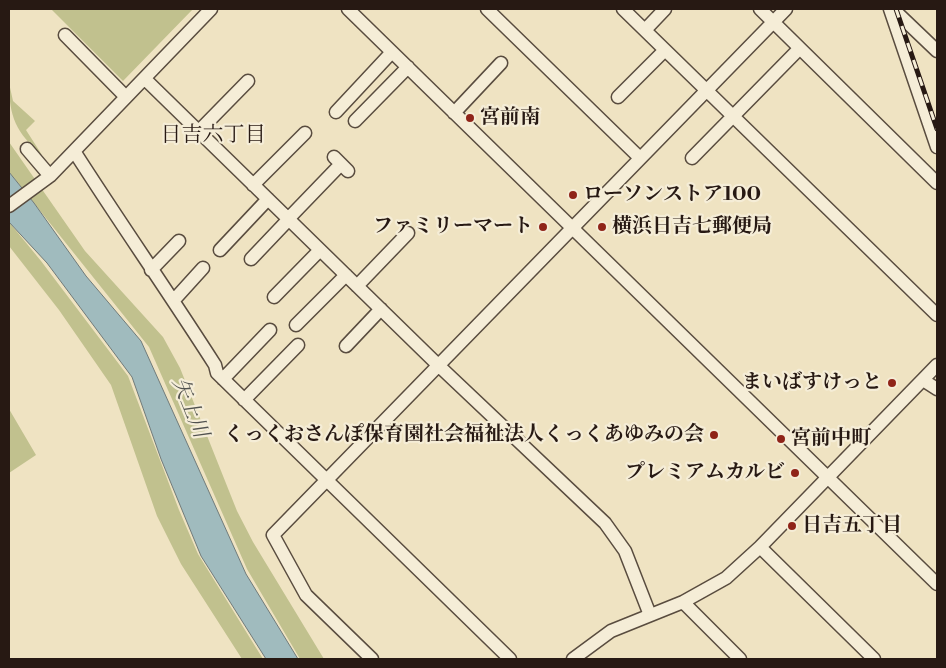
<!DOCTYPE html>
<meta charset="utf-8">
<style>
body{margin:0}
#map{position:relative;width:946px;height:668px;overflow:hidden;background:#efe3c2;font-family:"Libre Bodoni",serif}
canvas{display:block}
.frame{position:absolute;inset:0;border:10px solid #271913;pointer-events:none}
</style>
<div id="map">
<canvas width="946" height="668"></canvas>
<div class="frame"></div>
</div>
<script>
const g = document.querySelector('canvas').getContext('2d');
g.lineJoin = 'round';
function paint(path, color) { g.fillStyle = color; g.fill(path, 'evenodd'); }
function trace(path, color, width, dash) { g.strokeStyle = color; g.lineWidth = width; g.lineCap = dash ? 'butt' : 'round'; g.setLineDash(dash || []); g.stroke(path); }
function label(font, color, halo, rows, align = 'center') {
  g.font = font + ' "Libre Bodoni","Noto Serif JP",serif'; g.lineWidth = 4.5; g.setLineDash([]); g.textBaseline = 'middle'; g.strokeStyle = halo; g.fillStyle = color; for (const [text, x, y, turn = 0] of rows) {
    g.save(); g.translate(x, y); g.rotate((+turn || 0) * Math.PI / 180); g.textAlign = isNaN(turn) ? turn : align; if (halo) g.strokeText(text, 0, 0); g.fillText(text, 0, 0); g.restore();
  }
}
const green = new Path2D(`
 M51,9H193L123,81Z
 M9,83L13,101L35,121L26,130L42,155C16,133 9,116 9,83Z
 M9,142L85,251L163,337L180,368L237,511L253,542L324,659H300L247,569L149,347L9,172Z
 M9,222L41,261L128,376L179,510L198,554L263,659H242L181,564L157,516L111,385L59,310L9,246Z
 M9,409L36,455L9,473Z`);
const water = new Path2D(`
 M9,172L34,203L86,276L141,341L246,574L298,659H266L201,556L161,459L132,377L47,263L9,222Z`);
const minor = new Path2D(`
 M348,9L937,584
 M487,9L640,158
 M623,9L937,315
 M760,9L937,183
 M890,9L937,147
 M893,9L937,51
 M645,30L665,9
 M65,35L126,97
 M145,79L438,365L605,523L625,551L650,615
 M618,97L665,50
 M336,112L392,52
 M454,113L501,63
 M355,121L408,67
 M199,131L248,81
 M27,149L50,176
 M74,151C120,223 169,293 215,365L217,373L510,659
 M334,157L348,171
 M692,158L799,49
 M253,185L305,133
 M9,206L50,176L211,9
 M288,219L341,164
 M220,250L268,199
 M251,259L289,219
 M151,270L179,241
 M357,286L408,233
 M274,297L320,250
 M174,300L203,268
 M296,325L346,275
 M346,346L381,309
 M223,379L270,330
 M923,380L937,389
 M244,400L298,345
 M760,547L874,659
 M683,602L740,659
 M372,659L306,595L273,535L786,9
 M573,659L611,631L683,602L726,578L760,547L937,365`);
const rail = new Path2D(`
 M896,9L937,129`);
const markers = [
 [470,118,5,"#8f2418"],
 [573,195,5,"#8f2418"],
 [543,227,5,"#8f2418"],
 [602,227,5,"#8f2418"],
 [892,383,5,"#8f2418"],
 [714,435,5,"#8f2418"],
 [781,439,5,"#8f2418"],
 [795,473,5,"#8f2418"],
 [792,526,5,"#8f2418"]
];
const poiNames = [
 ["宮前南",480,118],
 ["ローソンストア100",583,195],
 ["ファミリーマート",533,227,"right"],
 ["横浜日吉七郵便局",612,227],
 ["まいばすけっと",882,383,"right"],
 ["くっくおさんぽ保育園社会福祉法人くっくあゆみの会",704,435,"right"],
 ["宮前中町",791,439],
 ["プレミアムカルビ",785,473,"right"],
 ["日吉五丁目",802,526]
];
const neighbourhoodNames = [
 ["日吉六丁目",213,136]
];
const waterNames = [
 ["矢上川",189,408,68]
];
paint(green, '#c1c18e');
paint(water, '#a0bbbe');
trace(water, '#707a7a', 1);
trace(minor, '#594c3f', 15);
trace(minor, '#f5edd7', 12);
trace(rail, '#271913', 5);
trace(rail, '#f5edd7', 3, [9]);
for (const [x, y, r, color] of markers) { const dot = new Path2D(); dot.arc(x, y, r, 0, 2 * Math.PI); g.fillStyle = color; g.fill(dot); trace(dot, '#f5edd7', 2); }
label('bold 20px', '#271913', '#f5edd7', poiNames, 'left');
label('21px', '#271913', '#f5edd7', neighbourhoodNames);
label('italic 21px', '#51524f', '#f5edd7', waterNames);
</script>
